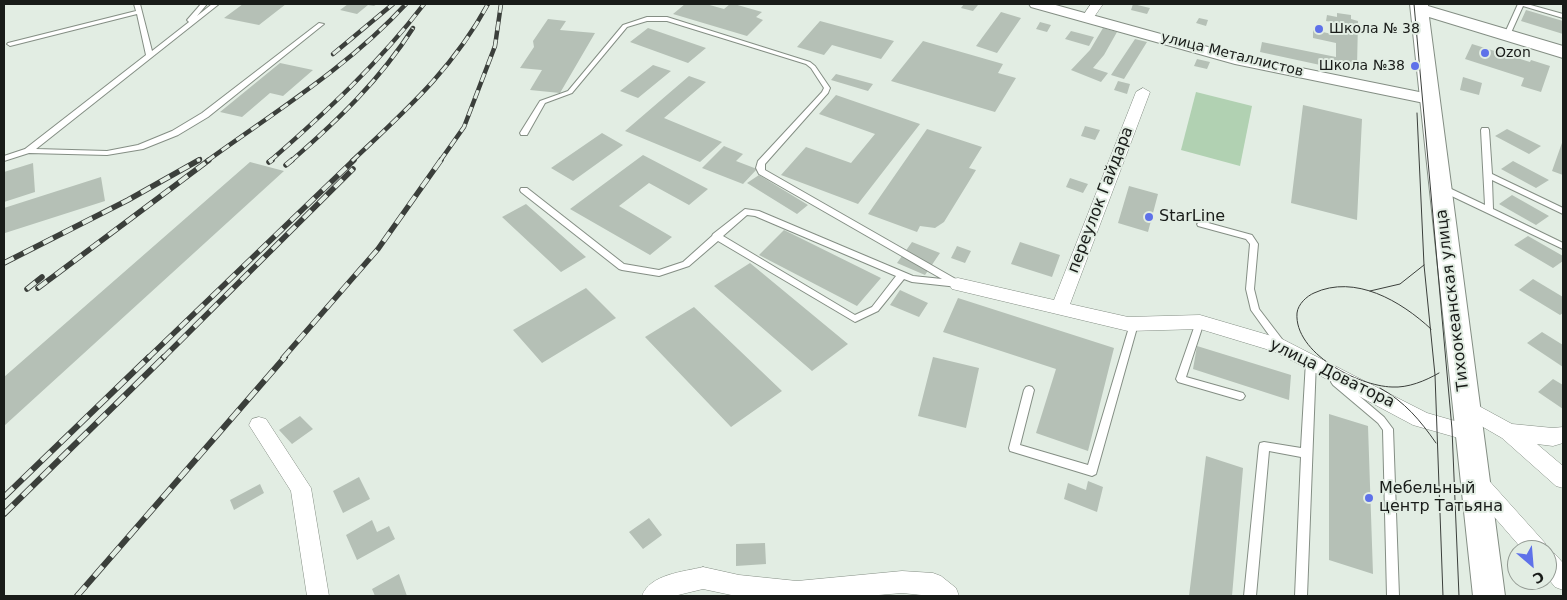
<!DOCTYPE html>
<meta charset="utf-8">
<style>
body{margin:0}
#map{position:relative;width:1567px;height:600px;overflow:hidden;background:#e2ede3;font-family:"DejaVu Sans",sans-serif}
canvas{display:block}
.frame{position:absolute;inset:0;border:5px solid #191c19;pointer-events:none}
.north{position:absolute;left:1507px;top:540px;width:50px;height:50px;box-sizing:border-box;background:#e2ede3;border:1px solid #929992;border-radius:50%;rotate:153deg;font-size:14px;font-weight:700;line-height:20px;text-align:center;color:#191c19}
.north::after{content:'';display:block;margin:auto;width:18px;height:22px;background:#5e71e9;clip-path:polygon(50% 0,100% 100%,50% 72%,0 100%)}
</style>
<div id="map">
<canvas width="1567" height="600"></canvas>
<div class="frame"></div>
<div class="north">С</div>
</div>
<script>
const g = document.querySelector('canvas').getContext('2d');
g.lineJoin = 'round';
function paint(path, color) { g.fillStyle = color; g.fill(path, 'evenodd'); }
function trace(path, color, width, dash) { g.strokeStyle = color; g.lineWidth = width; g.lineCap = dash ? 'butt' : 'round'; g.setLineDash(dash || []); g.stroke(path); }
function label(font, color, halo, rows, align = 'center') {
  g.font = font + ' "DejaVu Sans",sans-serif'; g.lineWidth = 4; g.setLineDash([]); g.textBaseline = 'middle'; g.strokeStyle = halo; g.fillStyle = color; for (const [text, x, y, turn = 0] of rows) {
    g.save(); g.translate(x, y); g.rotate((+turn || 0) * Math.PI / 180); g.textAlign = isNaN(turn) ? turn : align; if (halo) g.strokeText(text, 0, 0); g.fillText(text, 0, 0); g.restore();
  }
}
const green = new Path2D(`
 M1196,92L1252,106L1240,166L1181,150Z`);
const building = new Path2D(`
 M243,4H286L259,25L224,18Z
 M348,4H377L374,6L368,5L357,14L340,10Z
 M685,4H706L724,9L730,4H734L762,12L756,17L763,20L747,36L673,14Z
 M964,4H974L978,5L973,11L961,8Z
 M1133,4L1150,8L1147,14L1131,10Z
 M1526,10L1563,21V34L1521,21Z
 M1001,12L1021,18L997,53L976,46Z
 M1337,13L1351,15V19L1358,21L1357,67L1348,65V71L1260,52L1262,42L1336,57V43L1313,38V30L1337,35V23L1326,21L1327,15L1337,17Z
 M1199,18L1208,20L1206,26L1196,23Z
 M548,19L566,21L560,30L595,33L560,93L530,90L542,70L520,68L534,47L533,41Z
 M820,21L894,41L881,59L832,45L824,55L797,47Z
 M1040,22L1051,25L1047,32L1036,29Z
 M648,28L706,48L688,63L630,42Z
 M1103,28L1117,32L1104,55L1093,68L1108,73L1101,82L1071,70L1090,50Z
 M1071,31L1094,37L1089,46L1065,39Z
 M1135,39L1147,42L1124,79L1111,75Z
 M923,41L1003,64L998,73L1016,78L995,112L891,81Z
 M1472,44L1530,62L1531,60L1550,66L1541,92L1521,86L1524,78L1465,59Z
 M1197,59L1210,62L1207,69L1194,66Z
 M280,63L313,70L283,96L270,93L242,117L220,112Z
 M653,65L671,71L638,98L620,91Z
 M836,74L873,84L868,91L831,80Z
 M689,76L706,82L664,118L722,142L700,162L625,131Z
 M1463,77L1482,83L1479,95L1460,90Z
 M1118,81L1130,84L1127,94L1114,90Z
 M836,95L920,124L858,204L781,175L806,147L851,163L875,134L819,114Z
 M1303,105L1362,119L1357,220L1291,203Z
 M1085,126L1100,130L1095,140L1081,136Z
 M927,129L982,147L969,168L976,170L944,222L935,228L920,226L917,232L868,214Z
 M1507,129L1541,146L1529,154L1495,136Z
 M602,133L623,145L573,181L551,168Z
 M1563,140V175L1552,171Z
 M724,146L743,154L736,161L757,169L743,184L702,168Z
 M643,155L708,189L689,205L649,183L619,206L672,237L650,255L570,209Z
 M1513,161L1549,180L1536,188L1501,169Z
 M250,162L284,171L4,426V377Z
 M33,163L35,192L4,202V172Z
 M759,175L808,205L797,214L747,183Z
 M101,177L105,201L5,233L4,208Z
 M1070,178L1088,184L1083,193L1066,187Z
 M1129,186L1158,194L1148,232L1118,223Z
 M1512,195L1549,216L1536,225L1499,204Z
 M526,204L586,257L561,272L502,217Z
 M784,230L881,278L857,306L759,255Z
 M1528,236L1563,256V261L1553,268L1514,245Z
 M912,242L940,253L925,275L897,263Z
 M1020,242L1060,255L1052,277L1011,264Z
 M957,246L971,251L965,263L951,258Z
 M750,263L848,344L812,371L714,286Z
 M1533,279L1563,297V313L1560,315L1519,290Z
 M586,288L616,318L542,363L513,330Z
 M900,290L928,303L919,317L890,305Z
 M958,298L1114,348L1088,451L1036,433L1056,369L943,332Z
 M694,307L782,391L731,427L645,337Z
 M1542,332L1563,345V367L1527,343Z
 M1197,346L1291,375L1289,400L1193,369Z
 M933,357L979,368L966,428L918,416Z
 M1553,379L1563,385V409L1538,392Z
 M1329,414L1368,426L1373,574L1329,560Z
 M300,416L313,429L292,444L279,430Z
 M1206,456L1243,468L1232,596H1189Z
 M359,477L370,499L343,513L333,491Z
 M1088,481L1103,487L1097,512L1064,499L1068,483L1086,490Z
 M260,484L264,493L234,510L230,500Z
 M649,518L662,535L643,549L629,532Z
 M372,520L377,532L389,526L395,539L357,560L346,535Z
 M765,543L766,564L736,566V544Z
 M399,574L407,596H375L372,589Z`);
const service = new Path2D(`
 M134,4H140L152,51L189,22L187,20L201,4H207L197,16L212,4H219L36,149L107,151L138,145L172,131L202,113L319,23L324,24L208,117L178,135L143,149L107,155L29,153L4,161V156L25,149L146,55L137,14L10,46L7,44L8,43L136,11Z
 M1518,4H1527L1563,14V18L1523,6L1510,35L1509,36H1505L1504,35Z
 M667,17L810,62L815,66L830,88L828,93L765,164V170L961,282L962,284L961,286L958,287L912,282L904,279L878,311L855,322L718,241L689,266L659,276L622,270L619,269L521,192L520,190L521,188H527L624,264L659,270L683,262L712,236L713,234L745,209L759,211L913,276L942,279L759,174L756,168L758,161L822,92L824,88L811,68L806,64L667,21H647L627,27L572,93L545,103L527,135H521L520,133L540,101L568,91L623,25L647,17ZM747,215L755,216L896,276L872,307L855,315L723,236Z
 M1482,128H1488L1489,130L1492,174L1563,208V214L1492,180L1493,209L1563,243V249L1439,190L1438,188L1439,186H1445L1485,205L1481,130Z
 M1201,221L1252,235L1258,244L1254,289L1259,309L1285,343L1287,346L1285,349H1279L1251,310L1246,289L1250,244L1246,239L1198,226L1197,224Z
 M1200,319L1203,320L1204,322L1186,377L1243,393L1245,396L1243,399L1240,400L1178,382L1176,379L1196,322L1197,320Z
 M1134,321L1137,322L1138,324L1096,474L1092,476L1010,451L1009,448L1024,390L1026,387L1029,386L1032,387L1034,390L1020,445L1088,465L1130,324L1131,322Z
 M1311,357L1314,358L1316,361L1307,596H1295L1301,457L1269,451L1256,596H1244L1259,446L1260,443L1264,442L1301,448L1306,361L1308,358Z
 M1336,378L1339,379L1384,417L1393,429L1399,596H1387L1383,430L1378,423L1333,385L1331,382L1333,379Z`);
const minor = new Path2D(`
 M1091,4H1103L1092,20H1084L1082,17Z
 M1143,88L1150,92L1070,304L1128,317L1200,315L1282,339L1427,413L1476,427L1479,433L1476,439L1469,441L1413,425L1276,352L1200,329L1128,331L952,289L949,284L952,279L958,278L1054,300L1136,92Z
 M1466,399L1512,424L1553,428L1563,427V443L1553,446L1537,444L1563,466V488L1556,486L1502,438L1459,413L1456,407L1459,401Z
 M259,417L266,419L311,488L329,596H307L291,491L249,425L252,419Z
 M1477,473L1484,475L1545,543L1548,551L1555,554L1563,563V590L1555,587L1547,577V550H1523L1470,489L1467,482L1470,475Z
 M703,567L739,575L797,581L902,571L933,573L941,576L956,588L959,596H931L902,593L867,596H736L703,589L674,596H642C650,574 683,572 703,567Z`);
const tertiary = new Path2D(`
 M1029,4H1052L1237,55L1429,94L1435,95L1437,99L1435,103L1429,104L1235,64L1031,7Z`);
const secondary = new Path2D(`
 M1410,4H1428V6L1563,46V58L1429,17L1505,596H1473Z`);
const tram = new Path2D(`
 M1414,4L1452,429L1459,596
 M1417,113L1424,265L1435,375L1443,596
 M1370,291L1400,284L1424,265
 M1431,329C1401,301 1355,274 1314,293C1307,296 1298,304 1297,313C1294,353 1358,386 1392,387C1408,388 1425,381 1439,373
 M1380,388C1405,402 1420,420 1436,443`);
const railFar2 = new Path2D(`
 M333,54L393,4
 M197,161L200,159
 M207,161C276,111 348,67 406,4
 M270,161C326,112 379,63 424,4
 M291,161C337,121 380,80 413,28
 M352,161C406,110 452,70 488,4
 M440,161L464,127L495,46L501,4`);
const railFar1 = new Path2D(`
 M269,162L272,160
 M286,165L292,160
 M4,263L128,200L199,160
 M38,288L209,160
 M27,289L42,277
 M148,358L354,160
 M163,358L353,169
 M283,358L378,249L441,160`);
const rail = new Path2D(`
 M4,497L149,357
 M4,514L164,357
 M77,596L285,357`);
const markers = [
 [1319,29,5,"#5e71e9"],
 [1485,53,5,"#5e71e9"],
 [1415,66,5,"#5e71e9"],
 [1149,217,5,"#5e71e9"],
 [1369,498,5,"#5e71e9"]
];
const farPoinames = [
 ["Школа № 38",1329,29],
 ["Ozon",1495,53],
 ["Школа №38",1405,66,"right"]
];
const farStreetnames = [
 ["улица Металлистов",1232,55,14]
];
const streetNames = [
 ["переулок Гайдара",1101,200,-69],
 ["Тихоокеанская улица",1453,300,-97],
 ["улица Доватора",1332,374,26]
];
const poiNames = [
 ["StarLine",1159,217],
 ["Мебельный",1379,489],
 ["центр Татьяна",1379,507]
];
paint(green, '#b1d1b2');
paint(building, '#b5c0b6');
trace(service, '#848e84', 2);
trace(minor, '#848e84', 1);
trace(tertiary, '#848e84', 2);
trace(secondary, '#848e84', 2);
paint(service, '#fff');
paint(minor, '#fff');
paint(tertiary, '#fff');
paint(secondary, '#fff');
trace(tram, '#3b3f3b', 1);
trace(railFar2, '#3b3f3b', 4.5);
trace(railFar1, '#3b3f3b', 5.5);
trace(rail, '#3b3f3b', 6);
trace(railFar2, '#e2ede3', 3, [9]);
trace(railFar1, '#e2ede3', 4, [11]);
trace(rail, '#e2ede3', 4.5, [13]);
for (const [x, y, r, color] of markers) { const dot = new Path2D(); dot.arc(x, y, r, 0, 2 * Math.PI); g.fillStyle = color; g.fill(dot); trace(dot, '#e2ede3', 2); }
label('14px', '#191c19', '#e2ede3', farPoinames, 'left');
label('14px', '#191c19', '#e2ede3', farStreetnames);
label('16px', '#191c19', '#e2ede3', streetNames);
label('16px', '#191c19', '#e2ede3', poiNames, 'left');
</script>
